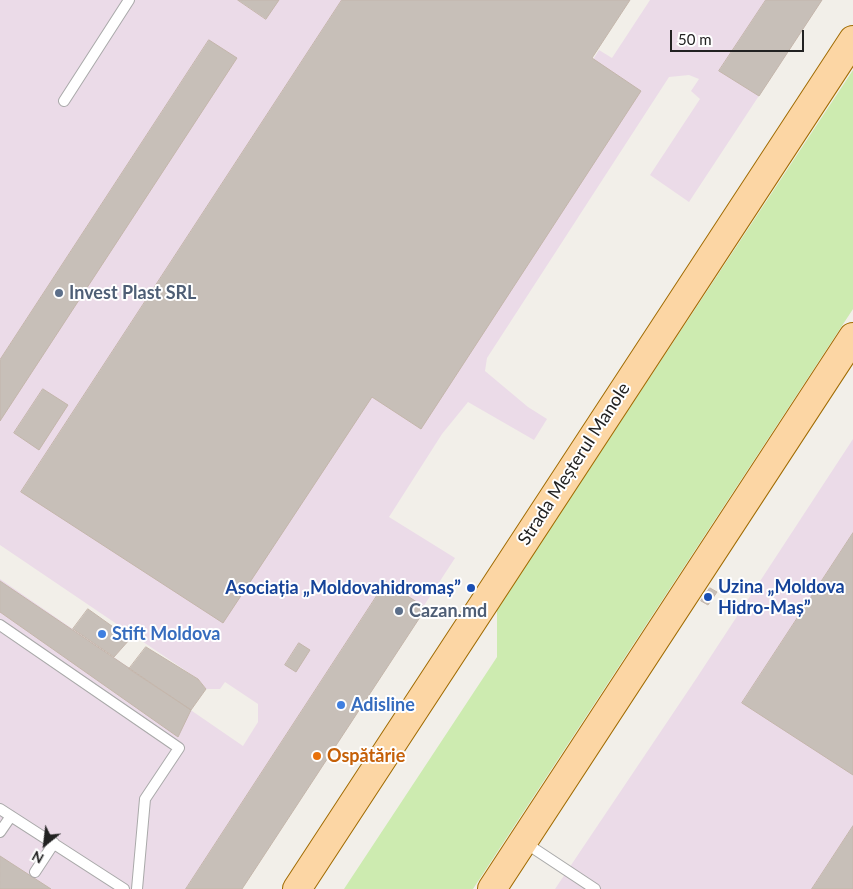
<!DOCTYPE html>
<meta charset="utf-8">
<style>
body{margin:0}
#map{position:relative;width:853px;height:889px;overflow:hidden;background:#f2efe9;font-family:Lato,sans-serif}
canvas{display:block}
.north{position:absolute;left:20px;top:819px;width:50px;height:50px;-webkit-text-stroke:4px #fff;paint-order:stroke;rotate:209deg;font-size:14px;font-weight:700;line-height:20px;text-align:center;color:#222}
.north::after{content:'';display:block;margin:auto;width:18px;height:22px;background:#222;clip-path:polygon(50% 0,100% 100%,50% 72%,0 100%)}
.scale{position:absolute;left:670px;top:30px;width:134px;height:22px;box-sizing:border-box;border:2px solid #222;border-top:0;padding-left:6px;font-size:15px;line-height:18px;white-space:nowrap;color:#222;-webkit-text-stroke:4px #fff;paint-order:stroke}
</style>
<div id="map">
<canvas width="853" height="889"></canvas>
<div class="north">N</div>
<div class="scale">50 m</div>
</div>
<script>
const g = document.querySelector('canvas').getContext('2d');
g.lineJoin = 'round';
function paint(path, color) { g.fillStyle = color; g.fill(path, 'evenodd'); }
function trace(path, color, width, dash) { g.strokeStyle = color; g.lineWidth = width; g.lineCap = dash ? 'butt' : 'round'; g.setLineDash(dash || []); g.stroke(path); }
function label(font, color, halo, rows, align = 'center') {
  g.font = font + ' Lato,sans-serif'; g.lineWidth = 4; g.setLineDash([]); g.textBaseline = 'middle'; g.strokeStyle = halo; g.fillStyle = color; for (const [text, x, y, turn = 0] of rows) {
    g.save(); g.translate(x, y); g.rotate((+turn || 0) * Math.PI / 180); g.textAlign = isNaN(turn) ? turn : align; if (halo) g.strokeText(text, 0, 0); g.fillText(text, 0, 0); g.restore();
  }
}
const industrial = new Path2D(`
 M0,0H505L570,96L599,50L612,58L650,0H822L689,202L650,175L700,99L691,91L699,79L689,75L669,77L487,358L485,371L528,407L547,419L534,440L468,402L442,434L389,517L455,558L239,889H0V579L243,746L258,722V704L225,682L220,689H206L198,679L0,545Z
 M853,439V889H555L696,679Z`);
const grass = new Path2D(`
 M853,70V309L473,889H344L497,657V609Z`);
const building = new Path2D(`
 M238,0H279L266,19Z
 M342,0H630L592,58L641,91L421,429L372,397L223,623L21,492Z
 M766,0H822L759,96L719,71Z
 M209,40L237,58L0,421V360Z
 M43,389L68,405L39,450L14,433Z
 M853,533V775L742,703Z
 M0,581L191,710L178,737L0,612Z
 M386,582L426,608L242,889H186Z
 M710,588L717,592L708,605L701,601Z
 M88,609L130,639L114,657L73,629Z
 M299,643L310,650L296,672L285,665Z
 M146,647L198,679L206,689L191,710L129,669Z
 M853,826V889H812Z
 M0,856L51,889H0Z`);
const service = new Path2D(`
 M64,101L129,0
 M0,625L179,748L145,799L137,889
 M0,809L124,889
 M0,832L11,816
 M524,842L595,889
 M35,872L54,843`);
const primary = new Path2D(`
 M297,889L853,40
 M492,889L853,337`);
const markers = [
 [59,293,5,"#5c6f8a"],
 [471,588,5,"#1a4fb4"],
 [708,597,5,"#1a4fb4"],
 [399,611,5,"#5c6f8a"],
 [102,634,5,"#3f7fe0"],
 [341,705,5,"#3f7fe0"],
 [317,756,5,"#e8710a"]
];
const serviceNames = [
 ["Invest Plast SRL",69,293],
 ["Cazan.md",409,611]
];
const streetNames = [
 ["Strada Meșterul Manole",574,464,-57]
];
const transitNames = [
 ["Uzina „Moldova",718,587],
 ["Hidro-Maș”",718,608],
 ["Asociația „Moldovahidromaș”",461,588,"right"]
];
const shopNames = [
 ["Stift Moldova",112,634],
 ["Adisline",351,705]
];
const foodNames = [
 ["Ospătărie",327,756]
];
paint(industrial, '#ebdbe8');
paint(grass, '#cdebb0');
paint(building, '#c7bfb8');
trace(building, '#c4b6ab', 1);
trace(service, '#a9a9a9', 12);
trace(primary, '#a06b00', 30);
trace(service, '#fff', 10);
trace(primary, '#fcd6a4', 28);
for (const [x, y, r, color] of markers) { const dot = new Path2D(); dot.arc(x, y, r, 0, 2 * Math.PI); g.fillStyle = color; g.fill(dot); trace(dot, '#fff', 2); }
label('bold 18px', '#4e5e75', '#fff', serviceNames, 'left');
label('18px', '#222', '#fff', streetNames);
label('bold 18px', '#164399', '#fff', transitNames, 'left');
label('bold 18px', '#366cbe', '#fff', shopNames, 'left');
label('bold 18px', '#c56008', '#fff', foodNames, 'left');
</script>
